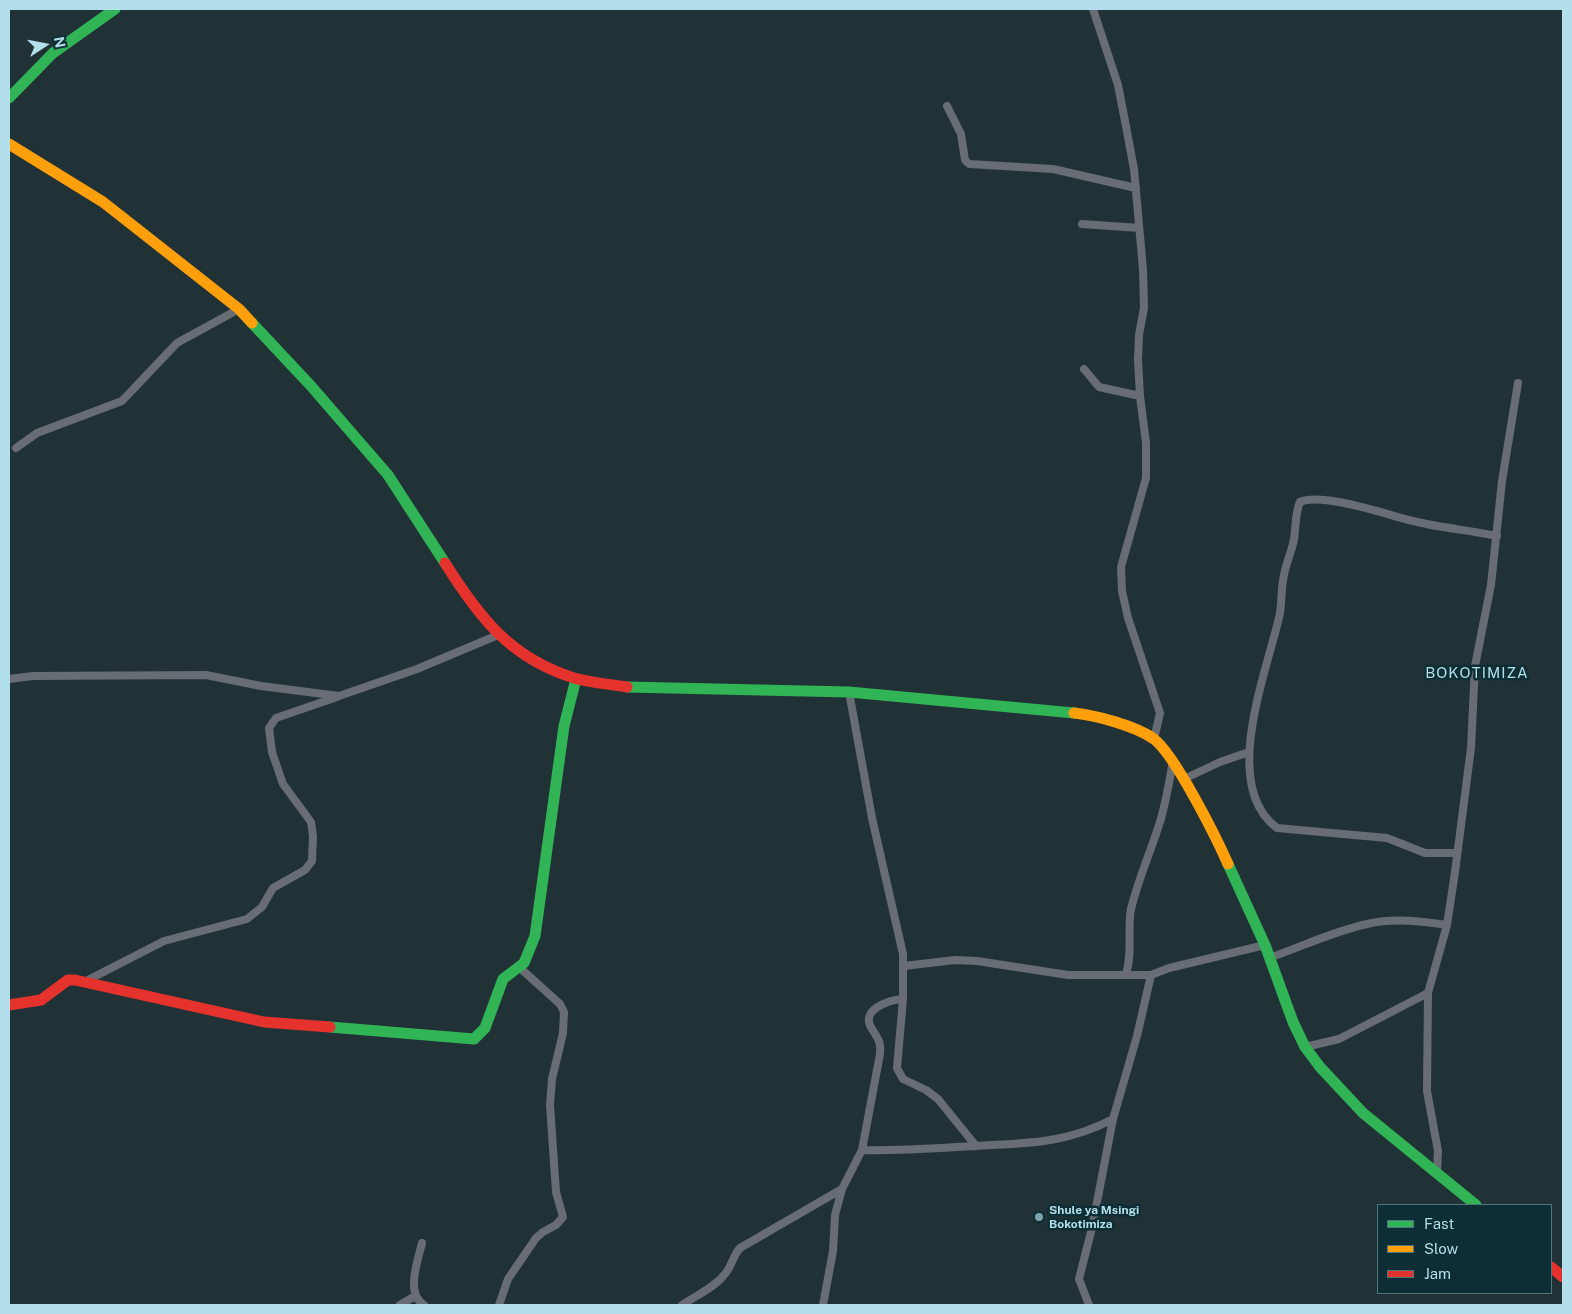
<!DOCTYPE html>
<style>
body{margin:0}
#map{position:relative;width:1572px;height:1314px;overflow:hidden;background:#213236;font-family:"Public Sans",sans-serif}
canvas{display:block}
.frame{position:absolute;inset:0;border:10px solid #b2dfea;pointer-events:none}
.legend{position:absolute;left:1377px;top:1204px;width:175px;height:90px;box-sizing:border-box;background:#0d2e35;border:1px solid #4f757d;margin:0;padding:6px 9px;list-style:none;font-size:15px;color:#b2dfea}
.legend li{display:flex;align-items:center;gap:10px;height:25px}
.legend b{width:25px;border:1px solid #4f757d}
.north{position:absolute;left:20px;top:20px;width:50px;height:50px;-webkit-text-stroke:4px #0d2e35;paint-order:stroke;rotate:79deg;font-size:14px;font-weight:700;line-height:20px;text-align:center;color:#b2dfea}
.north::after{content:'';display:block;margin:auto;width:18px;height:22px;background:#b2dfea;clip-path:polygon(50% 0,100% 100%,50% 72%,0 100%)}
</style>
<div id="map">
<canvas width="1572" height="1314"></canvas>
<div class="frame"></div>
<ul class="legend">
<li><b style="height:6px;background:#30b455"></b>Fast</li>
<li><b style="height:6px;background:#ff9f0a"></b>Slow</li>
<li><b style="height:6px;background:#e5322d"></b>Jam</li>
</ul>
<div class="north">N</div>
</div>
<script>
const g = document.querySelector('canvas').getContext('2d');
g.lineJoin = 'round';
function trace(path, color, width, dash) { g.strokeStyle = color; g.lineWidth = width; g.lineCap = dash ? 'butt' : 'round'; g.setLineDash(dash || []); g.stroke(path); }
function label(font, color, halo, rows, align = 'center') {
  g.font = font + ' "Public Sans",sans-serif'; g.lineWidth = 5; g.setLineDash([]); g.textBaseline = 'middle'; g.strokeStyle = halo; g.fillStyle = color; for (const [text, x, y, turn = 0] of rows) {
    g.save(); g.translate(x, y); g.rotate((+turn || 0) * Math.PI / 180); g.textAlign = isNaN(turn) ? turn : align; if (halo) g.strokeText(text, 0, 0); g.fillText(text, 0, 0); g.restore();
  }
}
const street = new Path2D(`
 M1093,9L1118,85L1125,121L1134,169L1143,269L1144,308L1139,335L1138,360L1140,396L1146,443V478L1121,567L1122,591L1128,618L1160,713L1154,739
 M947,106L961,134L965,160L969,164L1053,169L1136,188
 M1082,224L1139,228
 M1084,369L1099,387L1140,396
 M16,448L37,433L122,401L177,343L239,309
 M9,679L33,676L206,675L261,686L339,696L417,669L498,635
 M849,692L872,818L903,954V999L897,1068L903,1079L926,1090L938,1099L976,1146
 M1184,779L1220,762L1249,752
 M1457,853H1425L1387,838L1277,828C1219,785 1268,670 1280,613C1282,600 1281,587 1284,575C1286,563 1292,551 1294,539C1296,527 1295,513 1300,502C1322,492 1388,515 1413,521C1441,528 1469,530 1497,536
 M1269,958C1301,947 1334,931 1367,924C1393,918 1421,921 1447,925
 M904,966L955,960L977,961L1068,975H1151L1169,968L1265,945
 M1126,974C1133,953 1127,930 1131,909C1138,880 1150,853 1159,825C1166,804 1169,782 1173,761
 M84,982L164,941L247,919L262,907L273,888L305,870L312,861L313,836L311,822L283,784L272,752L269,728L276,718L337,697
 M1305,1047L1339,1039L1428,993
 M862,1150C900,1151 938,1148 976,1146C1028,1143 1065,1144 1113,1119
 M1437,1173L1438,1151L1427,1091L1428,993L1447,925L1455,872L1471,748L1475,666L1491,585L1502,481L1518,383
 M422,1243C418,1260 405,1294 424,1305
 M400,1305L415,1296
 M499,1305L508,1279L536,1238L543,1232L556,1225L563,1217L556,1192L550,1105L552,1079L563,1033L564,1012L560,1004L520,968
 M682,1305C695,1296 714,1288 724,1275C732,1267 732,1257 740,1248L842,1189
 M823,1305L833,1251L835,1215L842,1189L862,1150L880,1054C881,1041 878,1039 872,1029C859,1009 890,1000 903,999
 M1089,1305L1079,1279L1092,1228L1113,1119L1137,1036L1151,975`);
const fast = new Path2D(`
 M9,98L53,53L115,9
 M252,323L311,386L388,475L445,563
 M627,687L849,692L1074,713
 M1228,864L1265,945L1293,1022L1305,1047L1320,1067L1363,1113L1476,1205
 M330,1027L474,1039L485,1028L503,979L524,963L535,936L564,726L576,679`);
const slow = new Path2D(`
 M9,144L103,202L239,309L252,323
 M1074,713C1095,715 1136,726 1154,739C1175,755 1216,837 1228,864`);
const jam = new Path2D(`
 M445,563C479,617 510,658 574,678C591,683 610,684 627,687
 M9,1005L41,1000L68,980H75L264,1022L330,1027
 M1551,1267L1563,1277`);
const markers = [
 [1039,1217,5,"#7fa2ab"]
];
const poiNames = [
 ["Shule ya Msingi",1049,1210],
 ["Bokotimiza",1049,1224]
];
const quarterNames = [
 ["BOKOTIMIZA",1477,673]
];
trace(street, '#686c73', 8);
trace(fast, '#30b455', 11);
trace(slow, '#ff9f0a', 11);
trace(jam, '#e5322d', 11);
for (const [x, y, r, color] of markers) { const dot = new Path2D(); dot.arc(x, y, r, 0, 2 * Math.PI); g.fillStyle = color; g.fill(dot); trace(dot, '#0d2e35', 2); }
label('bold 12px', '#b2dfea', '#0d2e35', poiNames, 'left');
g.letterSpacing = '1px';
label('15px', '#b2dfea', '#0d2e35', quarterNames);
g.letterSpacing = '0px';
</script>
